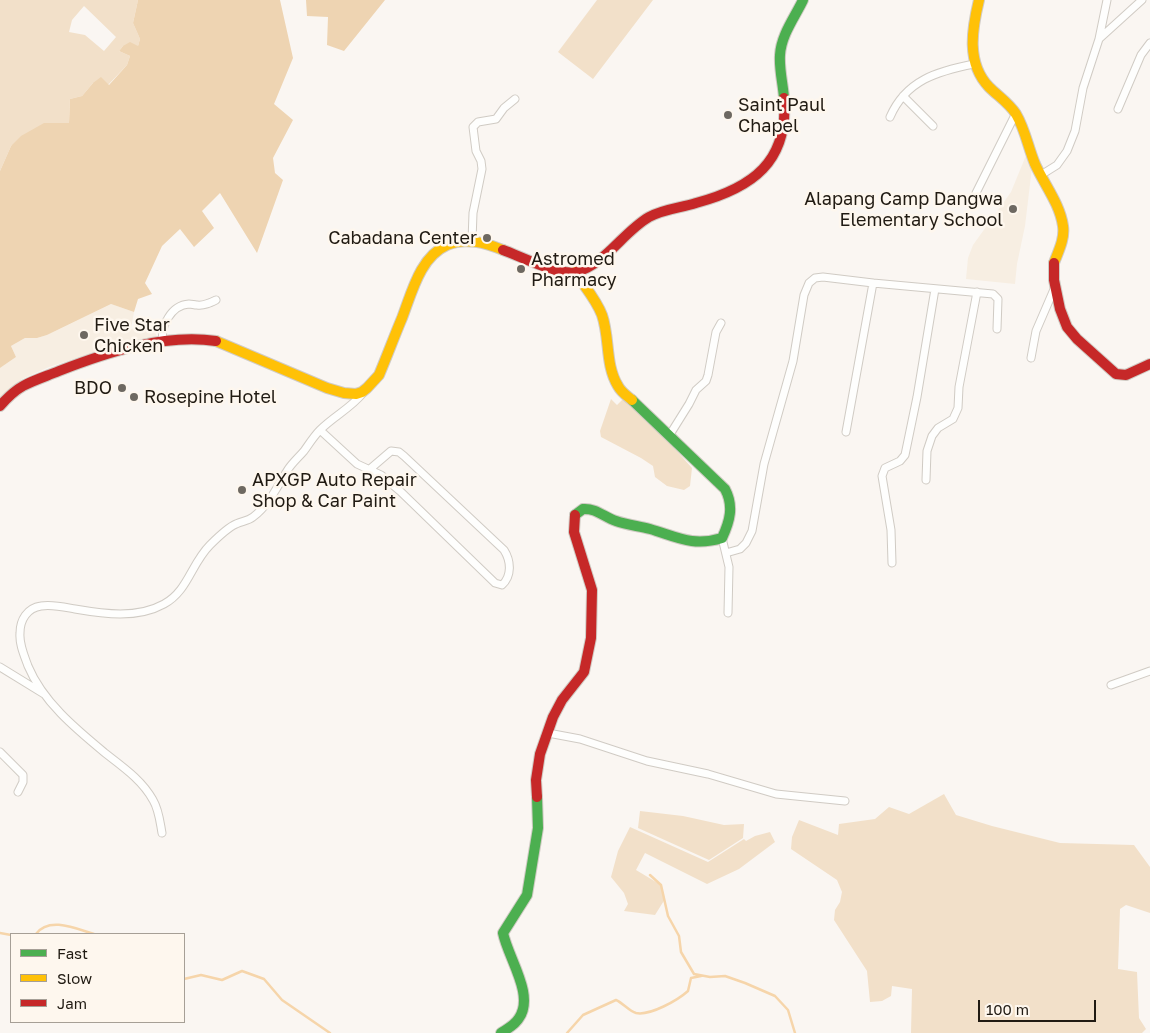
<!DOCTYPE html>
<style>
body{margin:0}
#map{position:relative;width:1150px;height:1033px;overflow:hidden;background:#faf6f2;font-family:"Golos Text",sans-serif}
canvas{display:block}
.legend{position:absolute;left:10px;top:933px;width:175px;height:90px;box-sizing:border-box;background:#fef7ee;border:1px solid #a69f96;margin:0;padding:6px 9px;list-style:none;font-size:15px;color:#211b13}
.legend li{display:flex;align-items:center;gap:10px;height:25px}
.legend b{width:25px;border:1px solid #a69f96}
.scale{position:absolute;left:978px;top:1000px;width:118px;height:22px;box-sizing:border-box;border:2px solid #211b13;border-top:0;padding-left:6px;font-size:15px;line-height:18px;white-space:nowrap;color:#211b13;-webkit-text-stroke:4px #fef7ee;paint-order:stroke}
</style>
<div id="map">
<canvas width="1150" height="1033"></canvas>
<ul class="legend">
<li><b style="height:6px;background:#4caf50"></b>Fast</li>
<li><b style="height:6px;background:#ffc107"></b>Slow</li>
<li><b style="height:6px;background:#c62828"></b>Jam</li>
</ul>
<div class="scale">100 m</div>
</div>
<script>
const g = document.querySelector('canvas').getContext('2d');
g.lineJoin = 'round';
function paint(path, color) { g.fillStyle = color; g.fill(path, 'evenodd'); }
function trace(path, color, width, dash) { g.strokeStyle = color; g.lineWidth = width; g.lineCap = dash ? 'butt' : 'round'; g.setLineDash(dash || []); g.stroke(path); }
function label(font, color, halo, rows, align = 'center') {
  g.font = font + ' "Golos Text",sans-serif'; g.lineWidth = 5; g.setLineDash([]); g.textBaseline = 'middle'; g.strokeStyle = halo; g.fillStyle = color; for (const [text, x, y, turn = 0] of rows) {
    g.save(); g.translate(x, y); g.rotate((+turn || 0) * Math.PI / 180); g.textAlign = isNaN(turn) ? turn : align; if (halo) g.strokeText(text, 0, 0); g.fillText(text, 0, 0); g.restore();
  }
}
const built = new Path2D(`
 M1027,153L1033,159L1025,226L1017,264L1015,284L966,279L968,258L973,245L1011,192Z
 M111,304L134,312L131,329L153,323L157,338L129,341L49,367L22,379L0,398V368L16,357L11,346L25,338H37L47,335Z`);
const green = new Path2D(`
 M0,0H138L133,23L140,39L138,46H123L119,51L130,56L127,65L108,85L93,83L82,96L70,99L69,123L57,124L11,146L0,171ZM84,6L116,37L104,51L85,35L69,32L72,20Z
 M597,0H653L593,79L558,52Z
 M611,399L617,405L623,399L651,422L692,468L690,486L684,490L667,486L655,477L653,466L641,458L601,437L600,431Z
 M944,794L956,815L992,826L1060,843L1134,845L1150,867V913L1126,905L1120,909L1118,969L1137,972L1139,1018L1146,1029L1142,1033H911L912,989L892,986L891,996L882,1001L870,1002L867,971L834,920L835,910L840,902L842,892L837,880L791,849L792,837L799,820L838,835L839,824L875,819L889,807L909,814Z
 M640,811L683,816L724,825L744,824L743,838L709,860L638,828Z
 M630,827L708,862L744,839L746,841L755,836L770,832L775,842L739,869L707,884L645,853L636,870L661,885L665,899L655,915L624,911L628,904L624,893L611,877L618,851Z`);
const forest = new Path2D(`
 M138,0H280L293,58L274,104L293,120L273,158L275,173L283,180L257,253L220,193L202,211L214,228L194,247L180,229L162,246L145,283L152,294L138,299L134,312L111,304L47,335L37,338H25L11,346L16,357L0,368V171L11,146L21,136L44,123H69L70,99L82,96L93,83L101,77L109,85L127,65L130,56L119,51L123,46L130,42L138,46L140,39L133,23Z
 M306,0H385L344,51L327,45L328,17L307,16Z`);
const stream = new Path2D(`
 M650,875L661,885L668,916L679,936L681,952L694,974L710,977L725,976L745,983L775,996L788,1010L795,1033
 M0,933L11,935
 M36,934C49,916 77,929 94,934
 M184,979L201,975L222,980L242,971L264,979L282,1000L330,1033
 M567,1033L583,1015L616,1000C623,1003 629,1011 636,1013C650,1016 678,1000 688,991L691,978L701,976`);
const street = new Path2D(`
 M1099,39L1107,0
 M903,96L933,126
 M1118,109L1141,55L1150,43
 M890,117C906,80 938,71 974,64
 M1041,175L1057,165L1067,151L1075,131L1083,88L1099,39L1142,0
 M976,193L1016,113
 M472,241L473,213L482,169L481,161L476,151L473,127L478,122L496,119L504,108L515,99
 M163,342C160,327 171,305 189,304C192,304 194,305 197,305C204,306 210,303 216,300
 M1031,358L1036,331L1055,287
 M320,430L357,464L381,475L400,491L495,583L502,585C512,576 511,561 504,550L404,456L399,452L391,451L370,469
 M846,432L873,283
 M669,436L689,404L696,390L706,381L708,375L716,332L721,323
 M926,480L927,451L932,436L938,428L953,419L958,408L959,387L977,292
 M722,538L729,567L728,613
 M726,553L740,549L746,543L752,531L764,464L793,361L804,295L809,283L815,278L823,277L873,283L993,294L998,299L997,329
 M892,563L891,530L882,476L885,468L900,461L905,455L917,397L935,289
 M0,667L44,694
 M1111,685L1150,671
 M548,733L580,739L647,761L708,774L776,794L845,801
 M0,752L23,775V782L18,792
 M162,833C160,822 159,810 153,800C142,780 123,767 105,753C76,729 43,702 28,666C24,655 19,644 20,633C20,620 27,608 41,606C52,604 64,607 75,609C104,614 137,619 164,604C188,591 191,564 210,545C215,540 229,527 236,524C242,521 248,521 253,517C269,505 277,487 287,471C291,464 298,458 304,451C309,444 314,436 320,430C334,416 351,408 363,393`);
const fast = new Path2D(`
 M784,98C783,84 779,69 780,55C781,35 795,17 803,0
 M575,515L583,509C596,508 604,517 616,521C627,525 639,526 650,529C677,537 693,547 722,538C730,521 734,506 725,489L632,400
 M501,1033C507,1029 515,1025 519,1018C535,995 508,958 503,933L527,895L538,828L537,797`);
const slow = new Path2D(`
 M979,0C972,29 966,63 989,87C998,96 1009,103 1016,114C1025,129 1028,147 1035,164C1044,184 1060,204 1063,226C1065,239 1058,252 1054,263
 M575,272C584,286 596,299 602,315C610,338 605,365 618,386C621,392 627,396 632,400
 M216,341L327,388L344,393L356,394L362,392L367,388L379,375C387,356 394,337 402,318C412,292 420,257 447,245C466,237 486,243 503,250`);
const jam = new Path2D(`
 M503,250C520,256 559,276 576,272C606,264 623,232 649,217C663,209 680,208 696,203C752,188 789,162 784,98
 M1054,263V280L1060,309L1067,327L1077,339L1116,374L1126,375L1150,364
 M0,406C7,398 14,391 23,386C34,380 47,376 59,371C105,353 165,333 216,341
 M537,797L536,780L540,754L553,717L562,700L584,672L591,638L592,590L574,532L575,515`);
const markers = [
 [728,115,5,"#6d6861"],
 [1013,209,5,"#6d6861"],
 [487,238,5,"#6d6861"],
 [521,269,5,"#6d6861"],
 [84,335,5,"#6d6861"],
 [122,388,5,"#6d6861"],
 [134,397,5,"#6d6861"],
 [242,490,5,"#6d6861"]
];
const poiNames = [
 ["Saint Paul",738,105],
 ["Chapel",738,126],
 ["Alapang Camp Dangwa",1003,199,"right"],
 ["Elementary School",1003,220,"right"],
 ["Cabadana Center",477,238,"right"],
 ["Astromed",531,259],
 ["Pharmacy",531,280],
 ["Five Star",94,325],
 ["Chicken",94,346],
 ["BDO",112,388,"right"],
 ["Rosepine Hotel",144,397],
 ["APXGP Auto Repair",252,480],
 ["Shop & Car Paint",252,501]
];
paint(built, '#f7eee2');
paint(green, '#f2e0c9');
paint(forest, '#eed4b2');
trace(stream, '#f6d5aa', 2.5);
trace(street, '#d0cbc4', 9);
trace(fast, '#d0cbc4', 12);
trace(slow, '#d0cbc4', 12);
trace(jam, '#d0cbc4', 12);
trace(street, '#fefefd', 7);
trace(fast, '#4caf50', 10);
trace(slow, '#ffc107', 10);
trace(jam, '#c62828', 10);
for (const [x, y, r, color] of markers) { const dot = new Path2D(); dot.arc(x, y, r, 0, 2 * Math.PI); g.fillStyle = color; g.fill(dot); trace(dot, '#fef7ee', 2); }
label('18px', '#211b13', '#fef7ee', poiNames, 'left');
</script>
